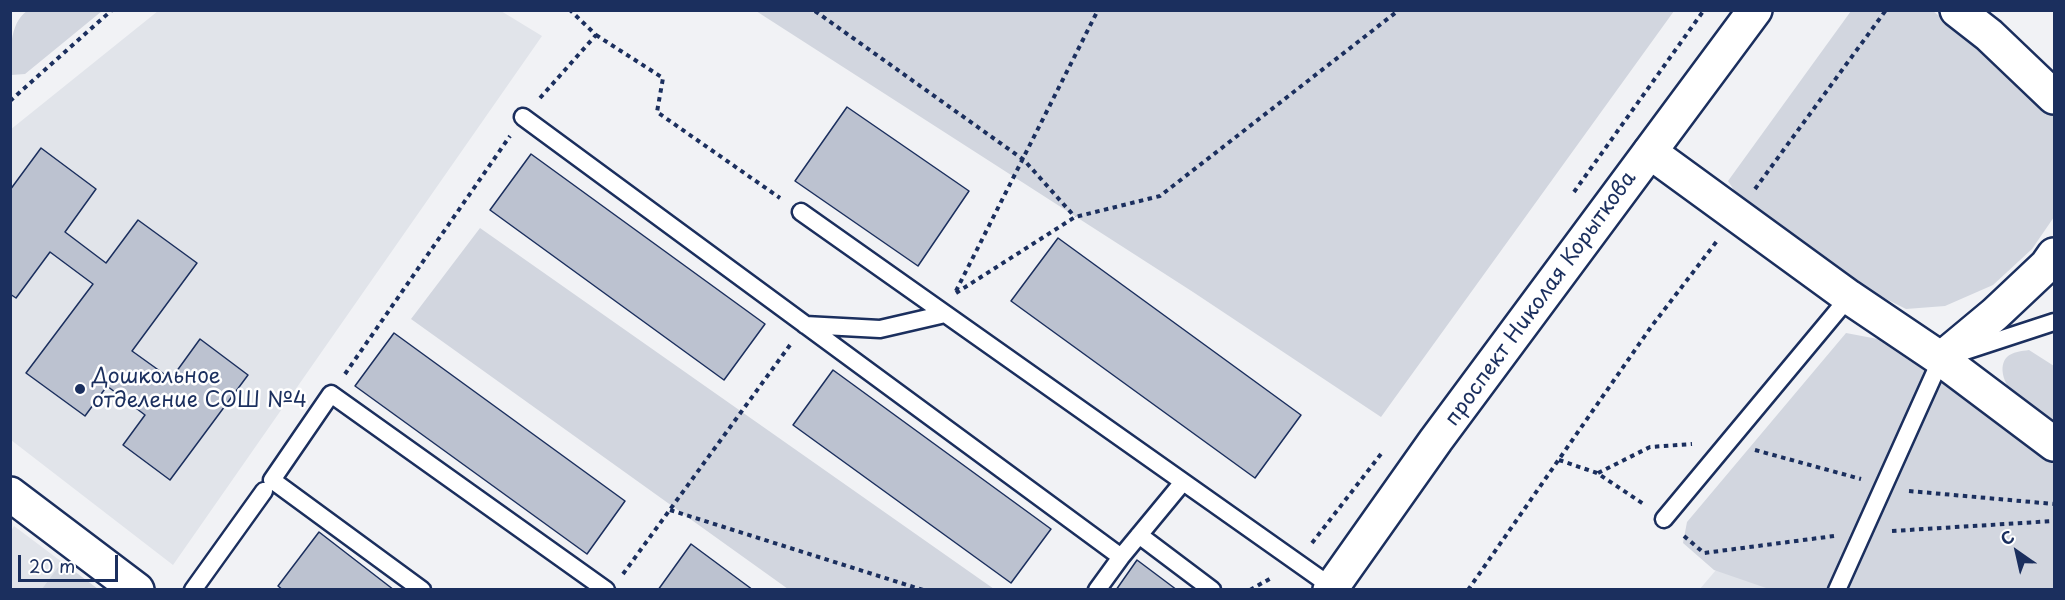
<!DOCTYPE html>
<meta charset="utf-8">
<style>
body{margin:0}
#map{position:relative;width:2065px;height:600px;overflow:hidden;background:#f1f2f5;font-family:"Playpen Sans",sans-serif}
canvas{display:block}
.frame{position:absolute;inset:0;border:12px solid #1b2f5e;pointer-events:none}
.north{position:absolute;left:1987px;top:522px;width:60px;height:60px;-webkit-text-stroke:4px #fff;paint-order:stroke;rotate:326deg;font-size:16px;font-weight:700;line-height:24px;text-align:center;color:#1b2f5e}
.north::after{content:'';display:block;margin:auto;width:21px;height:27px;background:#1b2f5e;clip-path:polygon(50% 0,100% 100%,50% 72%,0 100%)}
.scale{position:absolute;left:18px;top:555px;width:100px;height:27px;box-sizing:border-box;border:3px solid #1b2f5e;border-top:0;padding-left:8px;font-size:18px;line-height:21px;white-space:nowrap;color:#1b2f5e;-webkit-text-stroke:4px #fff;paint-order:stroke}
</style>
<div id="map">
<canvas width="2065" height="600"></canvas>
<div class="frame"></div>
<div class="north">С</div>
<div class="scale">20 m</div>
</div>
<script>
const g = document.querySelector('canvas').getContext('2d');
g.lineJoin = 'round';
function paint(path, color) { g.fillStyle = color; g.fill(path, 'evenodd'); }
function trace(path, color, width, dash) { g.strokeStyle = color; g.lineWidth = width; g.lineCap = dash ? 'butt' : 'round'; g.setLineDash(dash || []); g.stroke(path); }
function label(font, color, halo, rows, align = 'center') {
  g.font = font + ' "Playpen Sans",sans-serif'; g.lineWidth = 5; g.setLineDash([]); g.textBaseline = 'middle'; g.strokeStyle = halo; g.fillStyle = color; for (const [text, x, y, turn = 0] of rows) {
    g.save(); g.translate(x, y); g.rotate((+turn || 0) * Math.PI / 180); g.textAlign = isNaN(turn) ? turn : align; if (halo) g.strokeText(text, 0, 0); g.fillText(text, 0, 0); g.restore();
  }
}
const built = new Path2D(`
 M158,11H501L542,36L173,565L11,440L10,130Z
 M14,526L98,589L11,590V531Z
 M1722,563L1788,590H1699Z`);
const green = new Path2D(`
 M27,11V10L102,11L25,74L11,75C10,55 9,23 27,11Z
 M756,11H1674L1381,417L1193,292Z
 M1851,11H1933L2013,76L2052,112L2054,117V217L2032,249L1993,285L1945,306L1906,309L1880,296L1752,210L1736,193L1728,181Z
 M480,228L994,589H788L411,319Z
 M1846,333L1883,340L1959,387L2054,461V589H1769L1714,570L1683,543L1687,522Z
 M2029,350L2054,366V421C2041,412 2025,403 2012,391C2004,384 1998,366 2007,357C2012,352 2022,351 2029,350Z
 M62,562L98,589H42Z`);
const building = new Path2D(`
 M847,107L969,191L918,266L795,181Z
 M41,148L96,189L65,232L106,263L138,220L197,263L132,351L171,379L200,339L248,375L170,480L123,445L145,415L107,386L85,416L26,373L93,284L50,252L16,298L10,294V190Z
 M531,154L765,324L724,380L490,210Z
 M1058,238L1301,415L1255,478L1011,301Z
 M394,333L625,501L587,554L355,386Z
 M833,370L1051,529L1011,583L793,425Z
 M319,532L394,590H283L278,586Z
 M691,544L753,590H658Z
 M1137,560L1177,590H1116Z`);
const path = new Path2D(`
 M815,11L1024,160L1075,217
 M596,35L663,78L657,112L780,198
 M540,98L596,35L570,10
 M10,101L112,10
 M1755,189L1886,10
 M1574,192L1704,10
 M956,291L1098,10
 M956,293L1075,217L1160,196L1399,10
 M345,374L510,136
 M1755,450L1861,479
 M1559,460L1597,473L1645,505
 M1598,473L1650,447L1692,444
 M1909,491L2054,504
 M670,510L923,590
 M1892,531L2054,521
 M1684,536L1704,553L1834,536
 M1312,543L1381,454
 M623,574L790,345
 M1250,590L1273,577
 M1468,590L1651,327L1717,241`);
const lane = new Path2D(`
 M523,117L1121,557L1183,482
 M801,212L1332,587
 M805,325L880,329L945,314
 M1664,519L1849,297
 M1139,535L1212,590
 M193,590L264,491
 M422,590L272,480L331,394L606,590
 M1097,590L1121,557
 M1837,590L1941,359L2054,322`);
const street = new Path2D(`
 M1957,10L1989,35L2054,97
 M1650,152L1849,297L1941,359L1995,314L2047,265L2054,255
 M1941,359L2054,444
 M10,494L137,590`);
const primary = new Path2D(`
 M1330,590L1436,440L1755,10`);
const markers = [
 [80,389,6,"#1b2f5e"]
];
const streetNames = [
 ["проспект Николая Корыткова",1541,299,-54]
];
const poiNames = [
 ["Дошкольное",92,377],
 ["отделение СОШ №4",92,401]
];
paint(built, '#e1e4ea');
paint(green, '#d2d6df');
paint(building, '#bcc2d0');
trace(building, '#1b2f5e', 1.5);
trace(lane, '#1b2f5e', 21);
trace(street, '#1b2f5e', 38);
trace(primary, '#1b2f5e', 38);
trace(path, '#1b2f5e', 4, [4.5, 4.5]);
trace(lane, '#fff', 16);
trace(street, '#fff', 33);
trace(primary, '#fff', 33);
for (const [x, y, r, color] of markers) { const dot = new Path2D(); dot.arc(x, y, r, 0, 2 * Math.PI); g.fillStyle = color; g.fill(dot); trace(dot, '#fff', 2); }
label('21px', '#1b2f5e', '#fff', streetNames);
label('21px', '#1b2f5e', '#fff', poiNames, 'left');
</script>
